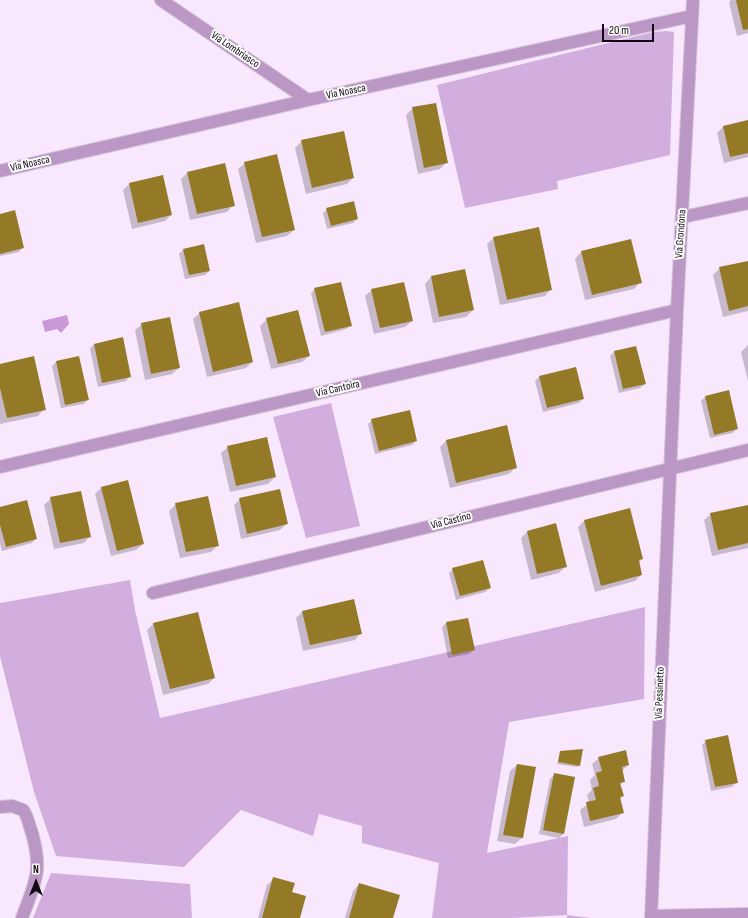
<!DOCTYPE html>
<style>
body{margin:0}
#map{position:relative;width:748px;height:918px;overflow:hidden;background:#f9e7fe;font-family:"Sofia Sans Condensed",sans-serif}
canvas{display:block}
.north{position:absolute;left:16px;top:862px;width:40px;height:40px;-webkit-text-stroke:3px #fcfcfc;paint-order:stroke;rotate:0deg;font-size:11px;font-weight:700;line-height:16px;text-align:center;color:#110913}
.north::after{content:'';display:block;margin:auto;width:14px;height:18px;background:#110913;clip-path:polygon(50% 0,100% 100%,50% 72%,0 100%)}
.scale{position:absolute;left:602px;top:24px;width:52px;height:18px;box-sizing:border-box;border:2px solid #110913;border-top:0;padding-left:5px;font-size:12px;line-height:14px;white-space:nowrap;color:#110913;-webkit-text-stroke:3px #fcfcfc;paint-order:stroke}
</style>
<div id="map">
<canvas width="748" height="918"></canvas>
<div class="north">N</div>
<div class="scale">20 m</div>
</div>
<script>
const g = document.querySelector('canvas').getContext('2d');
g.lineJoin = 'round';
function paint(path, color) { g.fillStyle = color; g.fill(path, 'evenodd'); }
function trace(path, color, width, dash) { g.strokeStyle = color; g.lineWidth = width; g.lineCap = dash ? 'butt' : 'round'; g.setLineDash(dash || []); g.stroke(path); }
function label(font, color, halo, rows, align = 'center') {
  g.font = font + ' "Sofia Sans Condensed",sans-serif'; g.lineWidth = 4; g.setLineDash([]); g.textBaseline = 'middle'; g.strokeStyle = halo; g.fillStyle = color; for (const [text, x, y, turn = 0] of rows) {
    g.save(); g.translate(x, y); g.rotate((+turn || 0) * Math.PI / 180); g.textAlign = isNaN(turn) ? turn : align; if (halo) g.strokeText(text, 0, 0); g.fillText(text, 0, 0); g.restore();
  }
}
const green = new Path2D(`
 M667,31L674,32L670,155L557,181L558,189L465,208L437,85L653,32Z
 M331,403L360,526L306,538L273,417Z
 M130,580L135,610L160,718L645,607L644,699L509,722L487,853L568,836L567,915L591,918H567V915L512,918H432L439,863L362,843V826L319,814L313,836L241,810L184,867L56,856L34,792L0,656V603Z
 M51,873L190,884L192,918H33Z`);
const water = new Path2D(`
 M67,315L69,324L61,333L57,329L45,332L42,321Z`);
const shadow = new Path2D(`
 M731,0H748V33L737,36L729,2Z
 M413,108L446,163L440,169L418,174L406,115Z
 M748,120V157L724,163L717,133L723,127Z
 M302,141L353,178L347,184L306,194L295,148Z
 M245,163L294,230L287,236L256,243L238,169Z
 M187,173L233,205L227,212L190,220L181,179Z
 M162,176L171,215L165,221L132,229L123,190L129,184Z
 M327,209L357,219L353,223L327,229L323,213Z
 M0,215L23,247L19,252L0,256Z
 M494,238L551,289L545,296L500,305L487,244Z
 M203,245L209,271L205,275L185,279L179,254L183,250Z
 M581,252L640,282L634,289L585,300L575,259Z
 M748,262V311L723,317L713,275L720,268Z
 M464,271L473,310L466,317L433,323L425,284L431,277Z
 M315,289L351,325L346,329L321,336L311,293Z
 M372,290L412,321L405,327L374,334L365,296Z
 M200,313L252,362L246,368L207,377L193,319Z
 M267,319L309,356L302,362L271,369L260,326Z
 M142,324L179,368L172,374L145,380L135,330Z
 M122,338L130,376L126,381L98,387L90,349L94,344Z
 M748,345V381L741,352Z
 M636,347L645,384L640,388L619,393L610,356L614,352Z
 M56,362L88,399L84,404L61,408L52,366Z
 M0,365L44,409L38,416L0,424Z
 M539,377L583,398L579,403L543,412L535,381Z
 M728,391L737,428L733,433L710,438L701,401L705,397Z
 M372,420L416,441L412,445L375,454L368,424Z
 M506,426L516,467L509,474L450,488L440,447L446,441Z
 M228,447L275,477L268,484L230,492L221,453Z
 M101,488L143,544L136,550L111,556L95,494Z
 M51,498L90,536L84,543L54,549L44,505Z
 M240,499L286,524L280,530L241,539L234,505Z
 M176,504L218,545L211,552L180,558L169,511Z
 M748,506V548L712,556L704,520L711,514Z
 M0,508L36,538L32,543L2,551L0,543Z
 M629,509L642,559L638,563L641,575L635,581L595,592L578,527L584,521Z
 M555,525L565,567L559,573L531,580L521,538L527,532Z
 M453,569L490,588L485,592L456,600L449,573Z
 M354,600L361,633L355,640L303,651L296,618L302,612Z
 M467,619L474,650L469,654L448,658L442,627L446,623Z
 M153,624L214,678L208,684L163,695L147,630Z
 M706,741L737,782L732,787L711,791L702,745Z
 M561,752L579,765L577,767L557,764Z
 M599,758L628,765L622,771L624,781L620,785L623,796L620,799L623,812L616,819L584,827L580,810L589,803L587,795L592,790L590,780L595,775L592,764Z
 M517,765L522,838L515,844L497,841L510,771Z
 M554,775L563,834L559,838L539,834L550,779Z
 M274,878L299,918H258L267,885Z
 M359,884L392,918H345L353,891Z`);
const building = new Path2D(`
 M736,0H748V29L743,30Z
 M436,103L448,163L424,168L412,107Z
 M748,120V153L730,157L723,126Z
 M344,131L354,178L312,188L301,140Z
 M277,154L295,230L262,237L244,162Z
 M225,163L235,206L197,214L187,172Z
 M163,175L172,215L138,223L129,183Z
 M354,201L358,219L331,226L326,208Z
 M15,210L24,248L0,254V214Z
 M539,227L552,290L507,300L493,237Z
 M631,239L642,283L592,295L581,251Z
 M204,244L210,271L189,275L183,249Z
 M748,261V306L729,311L719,267Z
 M465,269L474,310L439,317L431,276Z
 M341,282L352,326L325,332L314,288Z
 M404,282L413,321L380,328L371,289Z
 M239,302L253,362L213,372L199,312Z
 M298,310L310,356L278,364L266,318Z
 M170,317L180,368L151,374L141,323Z
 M123,337L131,377L102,383L94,344Z
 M636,346L646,384L623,389L614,351Z
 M34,356L46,410L7,418L0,388V364Z
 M79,356L89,400L65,405L56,361Z
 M576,367L584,399L547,408L539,376Z
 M729,390L738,429L714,435L705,396Z
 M410,410L417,441L379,451L371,419Z
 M507,425L517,468L456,483L446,440Z
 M267,437L276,477L236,486L227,446Z
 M128,480L144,544L117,551L101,487Z
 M280,489L288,524L247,534L239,498Z
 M81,491L91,537L60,543L50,497Z
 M208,496L219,546L186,552L175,503Z
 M27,500L37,539L6,547L0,525V507Z
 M748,505V543L718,550L710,513Z
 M630,508L643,559L639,560L642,575L601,586L584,520Z
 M556,523L567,567L537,574L527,531Z
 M483,560L491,588L460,596L452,568Z
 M354,599L362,634L310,645L302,611Z
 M198,612L215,678L170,689L153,623Z
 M468,618L475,650L452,655L446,622Z
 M728,735L738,783L715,787L705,740Z
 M583,749L580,766L558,762L560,751Z
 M626,750L629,765L622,767L625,782L620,783L624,796L620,797L624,813L590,821L586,802L596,800L593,788L599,786L596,773L602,771L598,757Z
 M517,764L536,767L523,838L503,835Z
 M554,773L575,777L564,834L543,830Z
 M273,877L295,883L292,892L306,896L300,918H262Z
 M359,883L400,895L393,918H349Z`);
const minor = new Path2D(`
 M161,0L308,100
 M0,171L308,100L692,16
 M683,217L748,203
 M0,467L677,310
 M153,593L748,450
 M0,807L12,806L23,810C28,816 29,826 32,833C43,872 35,882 22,918
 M652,916L748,914
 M651,918L677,310L693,0`);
const streetNames = [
 ["Via Lombriasco",235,50,34],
 ["Via Noasca",346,92,-12],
 ["Via Noasca",30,164,-13],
 ["Via Grondona",681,234,-86],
 ["Via Cantoira",338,389,-13],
 ["Via Castino",451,521,-14],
 ["Via Pessinetto",660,693,-88]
];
paint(green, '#d2aede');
paint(water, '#ca98d9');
paint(shadow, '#0003');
paint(building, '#947a26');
trace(minor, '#d4c3d8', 14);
trace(minor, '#ba97c4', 12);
label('11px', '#110913', '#fcfcfc', streetNames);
</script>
